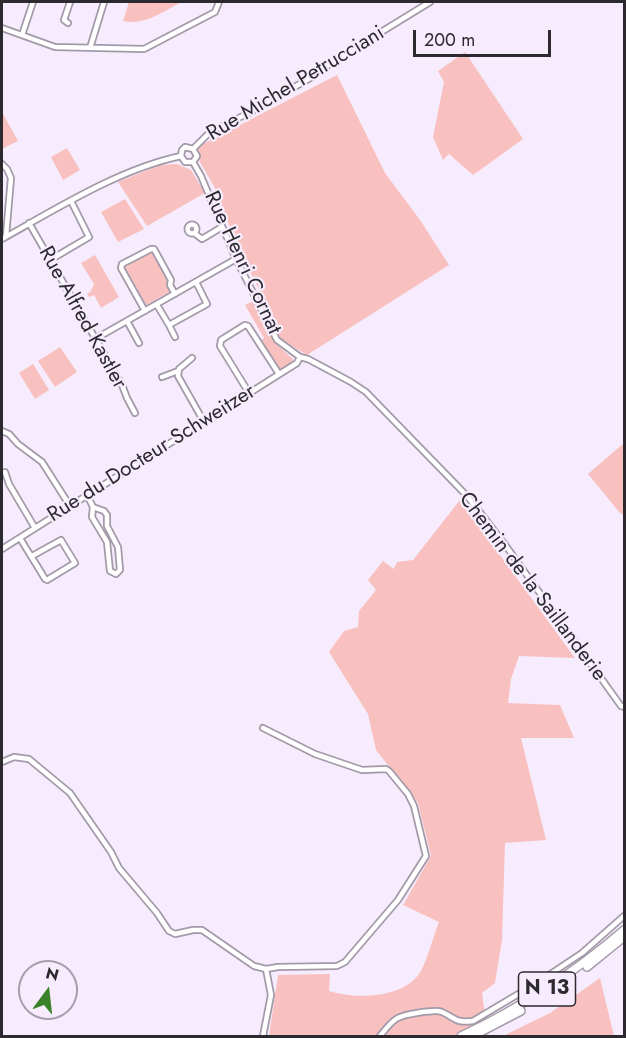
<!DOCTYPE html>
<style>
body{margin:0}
#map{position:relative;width:626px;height:1038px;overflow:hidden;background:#f6ecfd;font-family:Jost,sans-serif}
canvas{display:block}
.frame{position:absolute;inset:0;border:3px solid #2c292f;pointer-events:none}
.north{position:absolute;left:18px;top:960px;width:60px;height:60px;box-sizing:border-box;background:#f6ecfd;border:2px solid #a59eab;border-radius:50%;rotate:15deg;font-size:16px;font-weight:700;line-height:24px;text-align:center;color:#2c292f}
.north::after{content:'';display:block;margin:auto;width:21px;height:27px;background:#3b8329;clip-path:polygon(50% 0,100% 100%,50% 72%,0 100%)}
.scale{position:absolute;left:413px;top:30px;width:138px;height:27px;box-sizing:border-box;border:3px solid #2c292f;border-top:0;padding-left:8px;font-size:18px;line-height:21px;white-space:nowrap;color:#2c292f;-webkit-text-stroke:4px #f6ecfd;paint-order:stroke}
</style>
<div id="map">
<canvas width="626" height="1038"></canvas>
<div class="frame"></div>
<div class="north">N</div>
<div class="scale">200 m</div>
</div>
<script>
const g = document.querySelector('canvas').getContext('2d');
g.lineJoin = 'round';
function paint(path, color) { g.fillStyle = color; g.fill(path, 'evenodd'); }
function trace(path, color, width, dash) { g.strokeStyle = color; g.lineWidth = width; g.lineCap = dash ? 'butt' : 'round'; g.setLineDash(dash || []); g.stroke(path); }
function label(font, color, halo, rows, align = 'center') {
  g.font = font + ' Jost,sans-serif'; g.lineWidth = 4.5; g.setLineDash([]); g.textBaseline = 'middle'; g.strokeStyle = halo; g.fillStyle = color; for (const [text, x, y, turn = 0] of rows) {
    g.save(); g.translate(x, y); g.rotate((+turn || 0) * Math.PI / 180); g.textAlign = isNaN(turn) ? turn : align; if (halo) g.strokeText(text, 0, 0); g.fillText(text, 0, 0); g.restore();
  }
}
const green = new Path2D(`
 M129,2H182C163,11 145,26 123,21Z
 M465,52L523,139L473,175L449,154L443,160L433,137L444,82L438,71Z
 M337,75L385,173L420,220L449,265L307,355L282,340L277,333L279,329L237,246L215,188L197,157L195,148Z
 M2,112L18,141L2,149Z
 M67,148L80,170L63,180L51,157Z
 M177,164L191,170L205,193L147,226L118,182L160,165Z
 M125,199L144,229L118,242L101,212Z
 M151,252L169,282L168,287L171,291L146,305L125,267Z
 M95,255L119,297L101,308L94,295L89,297L87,294L91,291L94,284L81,263Z
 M254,301L275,343L293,359L291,364L281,371L261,341L264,338L245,305Z
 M60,347L77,372L55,387L38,361Z
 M33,364L49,390L35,399L19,373Z
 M624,443V515L620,513L588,474Z
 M460,500L575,658L519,656L511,679L508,703L560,705L574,738H521L546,840L505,843L502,940L495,983L482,993L488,1036H269L278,975L330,974L329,991C355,999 401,999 419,974C426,965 434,934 439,922L403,905L431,856L418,803L376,750L368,714L329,652L344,631L358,627L359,611L376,590L368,580L383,561L394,569L397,562L413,560Z
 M600,978L614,1036H503L550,1013Z`);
const minor = new Path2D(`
 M68,23L64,20L70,2
 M2,28L55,47L144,49L215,12L219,2
 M22,35L33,2
 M90,48L104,2
 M193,149L211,131L247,114L312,77L334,61L430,2
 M181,156L185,162H193L197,156L193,149
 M181,156L182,150L185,147L193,149
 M193,162L201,176L236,259L277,340L300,357L308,359L351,382L366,392L468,497L506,546L621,706L624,707
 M2,164L7,169L11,178L6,236
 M29,223L122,385L127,398L135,413
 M187.5 229a4.5 4.5 0 1 1 9 0a4.5 4.5 0 1 1-9 0Z
 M194,233L202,239L222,227
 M2,239C56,209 119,169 181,156
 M50,260L89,237L71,201
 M157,305L169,325L207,304L196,282
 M145,311L121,268L122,264L151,249H154L171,280L170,285L175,294
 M127,321L139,343
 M169,325L175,337
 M95,339L236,259
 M192,358L179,369L178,376L204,422
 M162,377L178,371
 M249,393L220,346L221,340L245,325L248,326L279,374
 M2,431L9,434L18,444L42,462L70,506
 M5,472L9,484L35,528
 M87,495L93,507L92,517L107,542L110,571L116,574L120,570L118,547L107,526V515L104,511L93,507
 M20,538C28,552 37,565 45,579L47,580L75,563L61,540L32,556
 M2,549L297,363L300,357
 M263,728L315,754L362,770L386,769L389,771L408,794L414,806L426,856L398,900L345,962L337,966L278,967L266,969
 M2,762L14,757L29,759L70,793L111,852L119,868L157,913L169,931L175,934L193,930H202L254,966L266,969L271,995L263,1036
 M380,1036C384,1031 390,1023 396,1019C403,1014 436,1009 442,1012C457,1019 455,1023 473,1021L537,983L582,953L624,916`);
const highway = new Path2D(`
 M587,967L624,937
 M461,1036C521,1008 574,973 624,930
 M473,1036L521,1011`);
const shields = [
 [547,989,57]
];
const shieldNames = [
 ["N 13",547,989]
];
const streetNames = [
 ["Rue Michel Petrucciani",296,84,-31],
 ["Rue Henri Cornat",242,263,65],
 ["Rue Alfred Kastler",82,318,61],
 ["Rue du Docteur Schweitzer",152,454,-32],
 ["Chemin de la Saillanderie",532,587,53]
];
paint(green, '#f8c1bf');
trace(minor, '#a39aa9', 8);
trace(highway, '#a39aa9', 10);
trace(minor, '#fff', 4.5);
trace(highway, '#fff', 7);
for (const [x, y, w] of shields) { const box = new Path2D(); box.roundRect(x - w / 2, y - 17, w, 34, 4.5); g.fillStyle = '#f6ecfd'; g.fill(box); trace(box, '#2c292f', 1.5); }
label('bold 20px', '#2c292f', null, shieldNames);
label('21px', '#2c292f', '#f6ecfd', streetNames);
</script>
